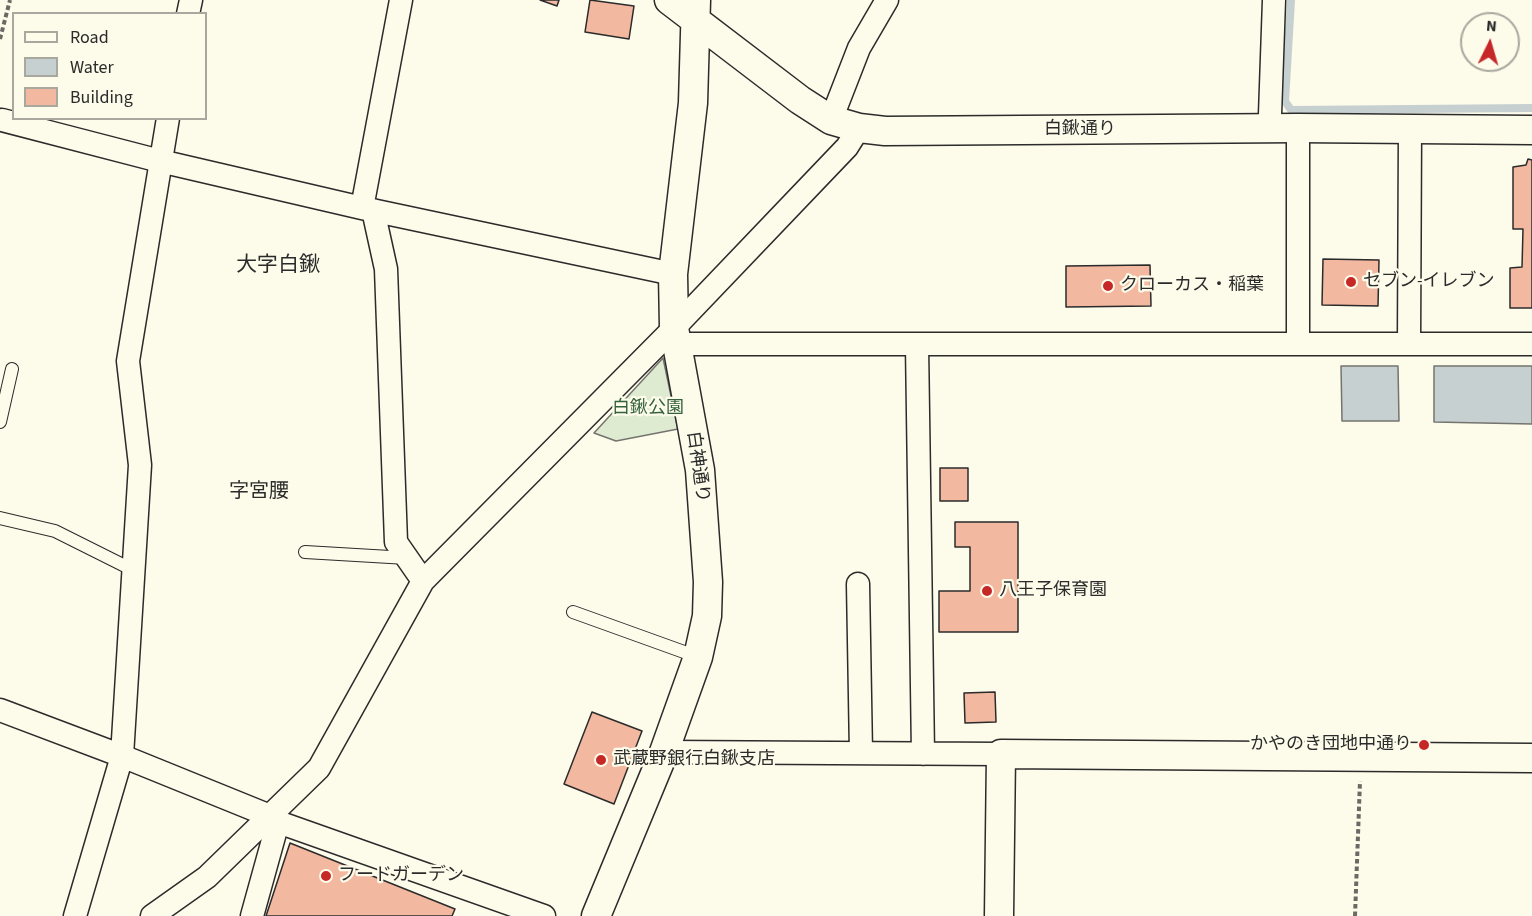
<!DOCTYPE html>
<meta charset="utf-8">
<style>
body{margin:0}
#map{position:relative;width:1532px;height:916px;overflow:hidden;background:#fdfbea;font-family:"Source Sans 3",sans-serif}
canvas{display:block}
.legend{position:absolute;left:12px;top:12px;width:195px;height:108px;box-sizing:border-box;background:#fdfbea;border:2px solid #a9a89e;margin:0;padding:8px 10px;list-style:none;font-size:18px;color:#2b2b2b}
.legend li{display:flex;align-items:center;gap:12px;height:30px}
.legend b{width:30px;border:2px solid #a9a89e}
.north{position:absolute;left:1460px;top:12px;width:60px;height:60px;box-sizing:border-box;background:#fdfbea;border:2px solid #a9a89e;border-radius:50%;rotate:5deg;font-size:16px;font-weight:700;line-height:24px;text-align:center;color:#2b2b2b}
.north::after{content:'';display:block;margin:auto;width:21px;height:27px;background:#c62828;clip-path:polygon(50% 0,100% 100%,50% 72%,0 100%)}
</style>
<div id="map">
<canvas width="1532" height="916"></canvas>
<ul class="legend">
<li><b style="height:8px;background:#fdfbea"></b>Road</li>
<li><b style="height:16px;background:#c7d0d0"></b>Water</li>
<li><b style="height:16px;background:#f2b8a0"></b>Building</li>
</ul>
<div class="north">N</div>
</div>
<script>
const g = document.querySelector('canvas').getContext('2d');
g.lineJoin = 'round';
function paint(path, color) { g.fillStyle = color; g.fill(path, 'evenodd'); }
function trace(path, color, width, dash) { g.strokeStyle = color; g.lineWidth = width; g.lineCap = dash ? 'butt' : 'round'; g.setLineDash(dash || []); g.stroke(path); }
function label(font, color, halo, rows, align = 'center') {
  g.font = font + ' "Source Sans 3","Noto Sans JP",sans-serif'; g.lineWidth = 4.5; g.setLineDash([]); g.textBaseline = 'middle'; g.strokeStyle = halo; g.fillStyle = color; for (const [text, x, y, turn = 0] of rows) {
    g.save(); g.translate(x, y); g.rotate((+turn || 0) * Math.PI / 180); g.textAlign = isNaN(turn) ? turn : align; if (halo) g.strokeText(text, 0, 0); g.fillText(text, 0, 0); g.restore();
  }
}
const green = new Path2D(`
 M663,358L678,429L616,441L594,433Z`);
const water = new Path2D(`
 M1341,366H1398L1399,421H1342Z
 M1434,366H1532V424L1434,422Z`);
const stream = new Path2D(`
 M1291,0L1285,101L1291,110L1532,108`);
const building = new Path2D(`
 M540,0H559L557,6Z
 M590,0L634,6L629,39L585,32Z
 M1528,159L1532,160V308H1510V268L1522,267L1523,229H1513V167L1526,165Z
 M1323,259L1379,260L1378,306L1322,305Z
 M1150,265L1151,306L1066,307V266Z
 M940,468H968V501H940Z
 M955,522H1018V632H939V591H970V547H955Z
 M995,692L996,722L965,723L964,693Z
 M592,712L642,731L614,804L564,784Z
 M290,843L455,909L452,916H266Z`);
const path = new Path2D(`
 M0,39L10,0
 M1355,916L1360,781`);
const service = new Path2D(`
 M0,422L12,369
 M0,518L55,531L135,571
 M305,552L407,558
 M573,612L698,657`);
const minor = new Path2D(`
 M188,14L191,0
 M2,120L160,161L362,208L673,274
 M831,120L859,48L887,0
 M1298,128V344
 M1267,129L1270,115L1274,0
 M362,208L401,0
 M373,210L386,269L396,542L423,581
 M1409,343L1410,130
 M676,344H1532
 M917,345L923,754
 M858,584L861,753
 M0,710L122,756L270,816L278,822L252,916
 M664,752L1001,754
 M278,822L544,916
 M75,916L122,756L140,465L128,361L168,118
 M152,916L207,877L319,768L423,581L674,328L847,147L859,128`);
const tertiary = new Path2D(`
 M669,0L800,100L831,120L859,128L885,131L1298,128L1532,130
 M596,916L664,752L698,657L707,616L708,582L700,470L674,328L673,274L693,103L696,0
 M999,916L1001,754L1532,758`);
const markers = [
 [1351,282,6,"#c62828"],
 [1108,286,6,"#c62828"],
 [987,591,6,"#c62828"],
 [1424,745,6,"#c62828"],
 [601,760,6,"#c62828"],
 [326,876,6,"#c62828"]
];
const streetNames = [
 ["白鍬通り",1080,130],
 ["白神通り",697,467,82]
];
const poiNames = [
 ["セブン-イレブン",1363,282],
 ["クローカス・稲葉",1120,286],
 ["八王子保育園",999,591],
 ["かやのき団地中通り",1412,745,"right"],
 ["武蔵野銀行白鍬支店",613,760],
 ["フードガーデン",338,876]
];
const parkNames = [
 ["白鍬公園",648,409]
];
const neighbourhoodNames = [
 ["字宮腰",259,493]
];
const quarterNames = [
 ["大字白鍬",278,266]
];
paint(green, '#deebd1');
trace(green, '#74746e', 1.5);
paint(water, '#c7d0d0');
trace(water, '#74746e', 1.5);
trace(stream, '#c7d0d0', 8);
paint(building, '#f2b8a0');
trace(building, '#2b2b2b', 1.5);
trace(service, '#2b2b2b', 14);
trace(minor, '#2b2b2b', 25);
trace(tertiary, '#2b2b2b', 31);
trace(path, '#6a6964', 4, [4.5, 3]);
trace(service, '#fdfbea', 12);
trace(minor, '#fdfbea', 22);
trace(tertiary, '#fdfbea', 28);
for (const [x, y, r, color] of markers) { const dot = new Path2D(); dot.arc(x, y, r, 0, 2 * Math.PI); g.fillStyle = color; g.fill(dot); trace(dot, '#fdfbea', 2); }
label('18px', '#2b2b2b', '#fdfbea', streetNames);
label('18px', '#2b2b2b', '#fdfbea', poiNames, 'left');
label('18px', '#34623c', '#fdfbea', parkNames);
label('20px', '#2b2b2b', '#fdfbea', neighbourhoodNames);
label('21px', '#2b2b2b', '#fdfbea', quarterNames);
</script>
